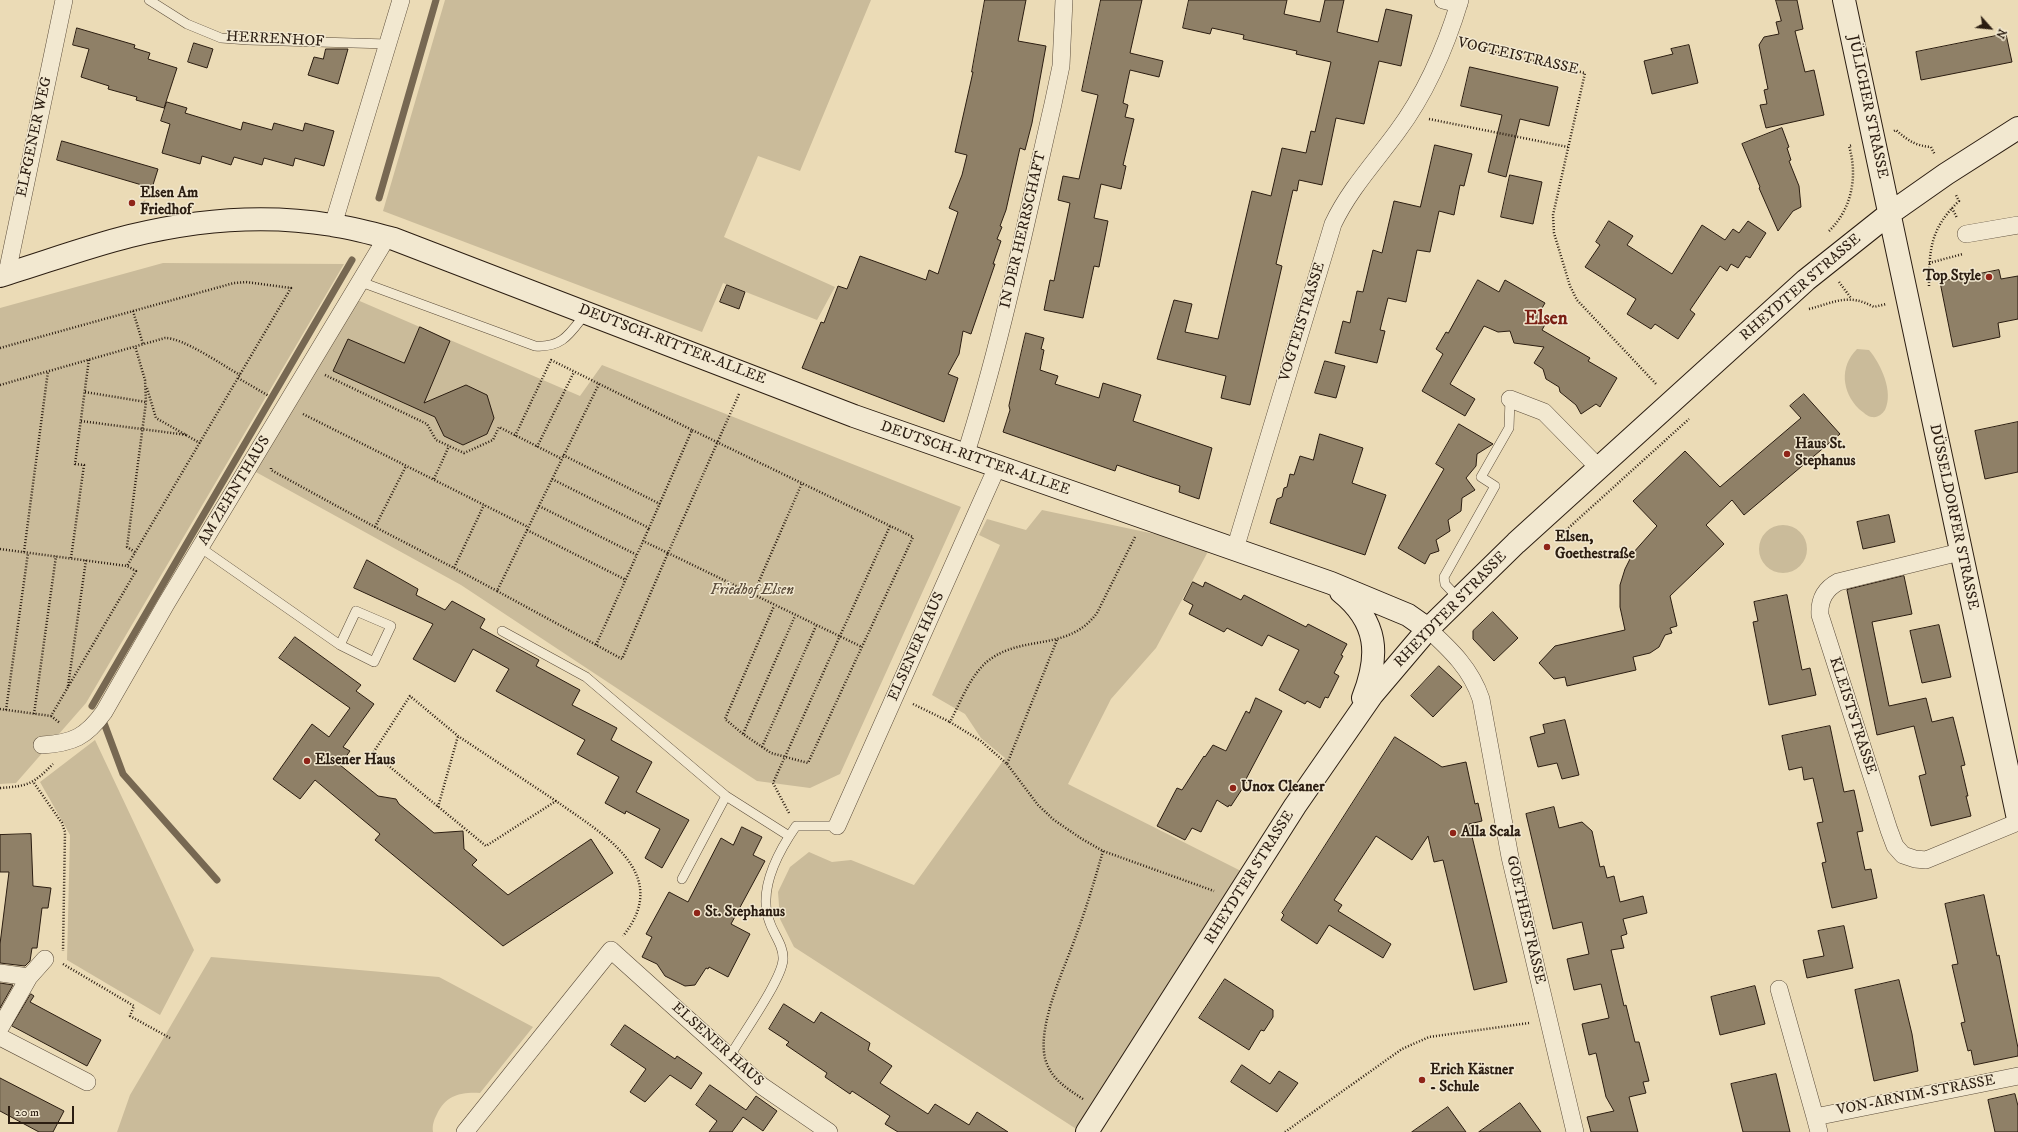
<!DOCTYPE html>
<meta charset="utf-8">
<style>
body{margin:0}
#map{position:relative;width:2018px;height:1132px;overflow:hidden;background:#ebdbb6;font-family:"IM FELL DW Pica",serif}
canvas{display:block}
.north{position:absolute;left:1970px;top:8px;width:40px;height:40px;-webkit-text-stroke:3px #f2e8d0;paint-order:stroke;rotate:117deg;font-size:11px;font-weight:700;line-height:16px;text-align:center;color:#2b1d11}
.north::after{content:'';display:block;margin:auto;width:14px;height:18px;background:#2b1d11;clip-path:polygon(50% 0,100% 100%,50% 72%,0 100%)}
.scale{position:absolute;left:8px;top:1106px;width:66px;height:18px;box-sizing:border-box;border:2px solid #2b1d11;border-top:0;padding-left:5px;font-size:12px;line-height:14px;white-space:nowrap;color:#2b1d11;-webkit-text-stroke:3px #f2e8d0;paint-order:stroke}
</style>
<div id="map">
<canvas width="2018" height="1132"></canvas>
<div class="north">N</div>
<div class="scale">20 m</div>
</div>
<script>
const g = document.querySelector('canvas').getContext('2d');
g.lineJoin = 'round';
function paint(path, color) { g.fillStyle = color; g.fill(path, 'evenodd'); }
function trace(path, color, width, dash) { g.strokeStyle = color; g.lineWidth = width; g.lineCap = dash ? 'butt' : 'round'; g.setLineDash(dash || []); g.stroke(path); }
function label(font, color, halo, rows, align = 'center') {
  g.font = font + ' "IM FELL DW Pica",serif'; g.lineWidth = 3; g.setLineDash([]); g.textBaseline = 'middle'; g.strokeStyle = halo; g.fillStyle = color; for (const [text, x, y, turn = 0] of rows) {
    g.save(); g.translate(x, y); g.rotate((+turn || 0) * Math.PI / 180); g.textAlign = isNaN(turn) ? turn : align; if (halo) g.strokeText(text, 0, 0); g.fillText(text, 0, 0); g.restore();
  }
}
const green = new Path2D(`
 M445,0H871L800,171L758,156L724,237L835,287L817,320L723,283L702,332L383,211Z
 M163,263L344,264L86,703L16,783L0,784V308Z
 M355,299L580,396L602,365L961,507L840,774L810,788L757,781L461,585L254,471Z
 M1857,349L1869,350C1881,364 1894,392 1885,410C1882,414 1878,418 1872,417C1868,417 1863,412 1859,409C1842,392 1839,367 1857,349Z
 M1042,510L1211,546L1156,648L1111,699L1068,784L1245,873L1081,1132L794,947L780,919L778,892L790,867L809,852L832,862L851,860L914,885L1005,758L981,738L965,714L932,695L1000,545L979,535L987,519L1026,530Z
 M1759 549a24 24 0 1 1 48 0a24 24 0 1 1-48 0Z
 M95,740L194,950L160,1015L67,960L70,835L40,782Z
 M211,957L439,977L533,1027L480,1093C461,1092 446,1095 437,1114C434,1120 432,1125 433,1132H117L130,1095Z`);
const stream = new Path2D(`
 M379,198L436,0
 M92,706L352,260
 M104,723L123,774L217,880`);
const building = new Path2D(`
 M985,0H1026L1018,41L1046,46L1032,123L1025,150L1020,148L1006,210L1000,226L1002,227L997,239L1001,241L993,264H995L971,334L963,331L959,354L948,374L958,378L944,422L802,368L821,322L824,323L838,286L847,289L860,256L926,280L929,270L938,274L958,212L949,208L962,175L967,155L955,152L973,72H972Z
 M1101,0H1142L1130,53L1163,61L1159,77L1130,70L1123,103L1128,105L1125,117L1134,119L1123,165L1126,166L1121,189L1101,184L1094,218L1108,221L1099,267L1094,266L1083,318L1044,310L1050,280L1054,281L1070,203L1058,200L1063,176L1079,179L1098,95L1082,91Z
 M1189,0H1287L1284,14L1320,22L1325,0H1344L1337,32L1378,42L1386,9L1412,15L1401,66L1379,61L1364,124L1336,118L1322,185L1299,180L1297,191L1293,190L1276,264L1282,266L1250,405L1221,398L1226,376L1157,359L1174,300L1192,304L1185,332L1218,339L1252,191L1271,196L1282,148L1306,153L1311,131L1315,132L1331,62L1296,54L1297,51L1243,39L1244,35L1212,28L1210,34L1183,28Z
 M1776,0H1797L1803,29L1795,31L1805,72L1814,70L1824,115L1766,128L1760,105L1767,104L1764,90L1768,89L1759,45L1764,37L1779,34L1776,22L1781,21Z
 M77,28L135,45L134,48L150,53L148,59L177,68L164,108L136,100L137,97L108,89L109,86L81,77L89,49L73,45Z
 M2006,34L2012,62L1921,80L1916,52Z
 M194,43L213,49L207,68L188,62Z
 M1689,45L1698,83L1652,94L1644,61L1673,54L1671,49Z
 M326,49H348L338,84L308,75L314,57L323,59Z
 M1470,67L1558,87L1549,126L1520,119L1506,177L1488,172L1502,115L1461,106Z
 M167,102L187,108L185,113L241,130L243,122L272,130L274,123L303,131L305,123L334,131L324,166L295,158L293,166L264,158L262,165L234,157L231,165L202,156L200,164L162,153L170,124L161,121Z
 M1782,128L1789,147L1787,148L1791,160L1789,161L1799,186L1801,207L1793,211L1778,231L1759,188L1760,187L1742,144Z
 M62,141L158,169L152,188L57,160Z
 M1435,145L1472,154L1464,186L1460,185L1454,215L1439,211L1430,252L1417,250L1406,302L1388,298L1380,330L1385,331L1377,363L1335,353L1343,321L1350,323L1357,291L1363,292L1373,250L1382,253L1394,201L1420,207Z
 M1510,175L1542,182L1533,224L1501,217Z
 M1609,221L1633,236L1627,245L1672,274L1702,225L1725,240L1733,229L1739,233L1748,221L1766,233L1750,258L1746,256L1738,268L1731,264L1727,271L1720,266L1690,310L1695,314L1678,339L1655,324L1651,329L1627,314L1636,299L1585,267L1600,245L1596,242Z
 M1999,270L2001,279L2018,276V319L1998,323L2000,337L1953,347L1940,282Z
 M1478,280L1499,292L1505,280L1545,303L1538,315L1547,321L1542,330L1590,358L1588,361L1617,378L1600,407L1596,404L1581,414L1576,405L1560,392L1559,387L1546,379L1543,369L1534,363L1544,347L1514,343L1510,331L1498,332L1484,326L1450,384L1475,399L1465,416L1422,391L1443,354L1436,349L1446,332L1448,333Z
 M727,285L745,292L739,309L720,302Z
 M420,327L450,341L424,403L466,385L487,395L494,418L487,434L463,445L444,436L435,417L333,371L348,339L404,363Z
 M1026,333L1044,338L1041,349L1044,350L1040,370L1058,376L1055,384L1099,398L1103,383L1141,395L1133,421L1212,448L1199,499L1179,492L1180,486L1152,477L1117,465L1115,471L1003,432L1010,410L1009,406Z
 M1325,361L1345,366L1336,398L1315,393Z
 M1804,394L1840,434L1744,515L1732,500L1706,525L1724,544L1670,596L1677,626L1670,628L1672,633L1665,635L1659,647L1650,653L1633,657L1636,670L1567,686L1565,677L1554,679L1539,663L1555,646L1625,630L1620,607V585L1625,569L1633,553L1657,526L1633,501L1685,451L1720,487L1801,418L1790,406Z
 M2018,422V472L1985,479L1975,431Z
 M1459,424L1493,444L1477,454L1476,466L1466,478L1475,490L1462,498L1461,511L1448,520L1450,531L1436,540L1439,551L1430,554L1425,564L1398,548L1444,469L1436,464Z
 M1320,434L1363,448L1352,483L1386,495L1365,555L1270,523L1277,499L1282,497L1284,488L1287,487L1290,474L1294,475L1300,456L1313,460Z
 M1889,515L1895,542L1863,549L1857,522Z
 M367,560L418,589L416,595L445,610L452,601L485,619L480,628L539,660L536,666L580,690L572,705L617,728L611,740L652,762L636,792L689,820L662,868L645,858L660,829L626,811L625,814L605,803L619,777L577,754L585,740L496,691L509,669L473,649L455,682L413,659L433,624L354,588Z
 M1904,576L1912,614L1872,622L1889,706L1926,698L1932,722L1953,717L1965,765L1961,766L1968,796H1966L1971,816L1931,826L1919,776L1926,774L1914,726L1877,735L1847,590Z
 M1193,582L1203,587L1205,582L1241,600L1244,595L1306,627L1308,624L1347,644L1341,655L1343,656L1334,673L1339,676L1328,698L1325,697L1320,708L1307,701L1305,704L1279,690L1299,650L1268,635L1262,646L1227,628L1224,632L1189,614L1193,605L1184,600Z
 M1787,595L1802,670L1810,668L1816,695L1769,705L1753,622L1758,621L1754,602Z
 M1493,612L1518,638L1494,661L1473,639V631Z
 M1939,625L1951,677L1922,683L1910,631Z
 M295,637L361,685L356,691L374,704L343,747L350,751L340,765L378,796L396,799L399,804L434,833L463,831L464,849L477,860L472,865L508,895L591,839L613,873L503,946L375,840L380,834L315,780L300,799L273,779L312,724L329,737L350,708L279,658Z
 M1439,666L1462,687L1433,717L1411,696Z
 M1256,698L1282,711L1246,779L1248,780L1231,806L1229,805L1228,807L1217,800L1201,832L1192,828L1185,840L1157,826L1177,788L1182,790L1204,756L1205,757L1213,745L1226,751L1246,711L1249,713Z
 M1565,720L1579,775L1562,779L1557,763L1538,767L1530,737L1545,733L1543,725Z
 M1830,726L1844,792L1854,790L1863,831L1857,832L1865,870L1871,869L1877,898L1832,908L1822,863L1826,862L1817,823L1823,822L1813,778L1804,780L1802,767L1789,770L1782,736Z
 M1395,737L1442,767L1466,762L1475,804L1478,803L1482,821L1469,824L1507,982L1474,990L1443,860L1434,862L1428,836L1412,860L1376,836L1334,900L1342,905L1338,911L1391,944L1383,958L1329,925L1317,944L1281,920L1284,915L1282,913Z
 M1554,807L1559,828L1582,822L1592,831L1600,867L1604,866L1607,878L1614,876L1620,902L1643,896L1647,913L1623,919L1627,934L1621,936L1624,948L1611,950L1624,1006L1626,1005L1635,1042H1639L1649,1081L1643,1082L1646,1093L1629,1097L1638,1132H1591L1587,1117L1614,1111L1606,1097L1596,1053L1589,1055L1582,1024L1609,1018L1601,984L1574,990L1567,959L1589,954L1582,922L1553,929L1526,814Z
 M742,827L762,837L753,855L765,861L731,924L750,934L728,977L709,967L708,969L706,968L695,985L685,986L665,976L657,964L642,957L652,937L646,934L669,892L688,902L721,838L733,845Z
 M31,834L33,886L51,888L48,908H42L37,948H32L30,961L25,966L0,963V944L9,872H0V835Z
 M1984,895L1997,956L1999,955L2018,1048V1056L1974,1065L1971,1050L1968,1051L1961,1023L1965,1022L1952,965L1958,964L1945,904Z
 M1844,926L1853,968L1807,978L1803,960L1824,956L1818,931Z
 M1225,979L1273,1010V1017L1264,1031L1261,1030L1249,1050L1199,1018Z
 M1899,980L1912,1034L1918,1071L1874,1081L1855,990Z
 M0,983L13,985L0,1008Z
 M1755,986L1765,1024L1720,1035L1711,997Z
 M31,994L34,996L30,1002L101,1040L87,1066L12,1026Z
 M784,1004L814,1023L821,1012L870,1043L868,1050L892,1066L880,1083L928,1114L935,1104L969,1125L977,1112L1008,1132H898L885,1124L890,1116L852,1091L850,1094L825,1077L827,1073L786,1045L789,1042L769,1029Z
 M625,1025L675,1059L677,1056L702,1073L691,1089L670,1075L645,1102L630,1092L646,1069L611,1045Z
 M1242,1065L1270,1084L1279,1071L1298,1083L1277,1112L1231,1082Z
 M1776,1074L1790,1132H1743L1731,1084Z
 M0,1078L64,1111L53,1132H39L0,1111Z
 M710,1085L746,1110L756,1096L777,1111L763,1131L743,1117L732,1132H709L717,1121L696,1105Z
 M2015,1094L2018,1106V1132H1995L1988,1100Z
 M1520,1103L1541,1132H1479Z
 M1448,1107L1466,1132H1412Z`);
const path = new Path2D(`
 M1466,45L1585,73L1553,215L1554,233L1570,286L1577,300L1657,385
 M1429,119L1568,147
 M1894,131L1896,130C1907,140 1916,146 1931,147L1935,155
 M144,201L146,210
 M1952,208L1957,218
 M1829,231C1852,209 1858,176 1849,146L1852,145
 M1929,263L1963,254
 M1839,282L1851,298
 M1929,286C1929,248 1931,228 1959,201L1956,195
 M1809,309C1836,302 1848,293 1874,307L1886,304
 M133,311L143,344
 M0,348L234,283L246,282L291,288L127,566L136,571L51,716L0,709
 M325,375L427,424L436,440L464,453L493,440L499,427L562,459
 M238,378L269,396
 M599,384L497,591L622,659L668,553L643,541
 M0,385L165,338C184,338 222,365 240,375
 M147,388L156,418L200,443
 M85,392L146,402
 M739,394L668,553L862,647
 M303,414L528,527
 M81,421L187,435
 M515,436L551,360L692,430
 M537,447L574,372
 M563,455L660,504
 M271,468V470L375,527L454,568L484,505
 M434,479L449,446
 M552,479L649,528L692,430L913,537L808,763L771,753L743,734L795,616
 M539,506L637,555
 M375,527L406,466
 M527,530L626,580
 M1564,532L1689,419
 M0,549L127,566
 M24,552L48,371
 M135,552L127,547L146,402L145,380L135,346
 M71,558L84,465L75,464L89,359
 M454,568L497,591
 M753,595L802,483
 M1057,640L1007,764L981,741L950,722C961,701 972,671 992,658C1026,635 1069,651 1097,613L1135,537
 M596,645L649,528
 M68,686L86,560
 M913,704L950,722
 M6,710L28,553
 M34,714L56,556
 M51,716L60,723
 M743,734L725,719L774,606
 M762,747L816,626
 M1007,764L1038,805L1054,820L1082,839L1103,851L1214,891
 M34,783L62,823L65,832L63,951
 M0,788C29,786 33,784 53,764
 M556,801L458,736L410,696L373,753L486,846L556,801C601,833 674,873 623,936
 M438,807L458,736
 M789,813L773,783L890,526
 M63,964L134,1006L130,1016L170,1038
 M1083,1099C1066,1088 1050,1078 1045,1058C1037,1024 1066,965 1077,933C1087,906 1095,879 1103,851
 M1285,1132L1402,1049L1429,1037L1529,1023`);
const lane = new Path2D(`
 M149,0L187,24L221,38L248,40L388,44
 M361,282L535,346C563,348 570,333 586,313
 M201,548L340,645L374,662L391,626L356,611L340,645
 M1458,598L1445,584L1444,577L1495,486L1481,477L1509,428L1510,399
 M502,631L586,677L726,796L789,836
 M682,879L726,796
 M730,1056C742,1035 781,981 783,960C784,946 774,935 770,923C757,891 778,852 796,826H837`);
const street = new Path2D(`
 M1443,0L1459,4
 M333,225L401,0
 M1966,234L2018,225
 M7,273L64,0
 M1510,399L1544,412L1599,468
 M965,456C1002,341 1026,221 1053,104L1061,66L1064,0
 M1235,549L1333,224C1349,190 1375,162 1397,132C1426,93 1446,47 1460,0
 M1960,552L1838,582C1825,589 1819,600 1820,615L1889,830L1895,846L1903,855L1915,859L1926,860L2018,822
 M1428,629C1451,650 1471,669 1481,699L1510,857L1575,1132
 M42,745C73,743 86,737 104,712L166,604L387,237
 M837,826L997,467
 M0,973L29,977
 M1779,989L1815,1117L2018,1076
 M0,1028L29,977L45,959
 M0,1037L87,1082
 M1815,1117L1819,1132
 M465,1132L611,950L762,1086L829,1132`);
const secondary = new Path2D(`
 M1844,0L2018,819
 M0,276C43,263 86,247 130,236C195,220 266,214 332,225C353,228 374,234 394,239L854,416L1331,583L1408,615L1428,629
 M1341,592C1378,622 1380,655 1363,698
 M1087,1132L1295,806L1372,695L1428,629L1516,543L1806,280L1889,214L1946,174L2018,128`);
const markers = [
 [132,203,4,"#8f2418"],
 [1989,277,4,"#8f2418"],
 [1787,454,4,"#8f2418"],
 [1547,547,4,"#8f2418"],
 [307,761,4,"#8f2418"],
 [1233,788,4,"#8f2418"],
 [1453,833,4,"#8f2418"],
 [697,913,4,"#8f2418"],
 [1422,1080,4,"#8f2418"]
];
const streetNames = [
 ["HERRENHOF",275,40,3],
 ["VOGTEISTRASSE",1518,57,13],
 ["JÜLICHER STRASSE",1867,107,78],
 ["ELFGENER WEG",35,137,-78],
 ["IN DER HERRSCHAFT",1024,230,-77],
 ["RHEYDTER STRASSE",1801,288,-41],
 ["VOGTEISTRASSE",1303,322,-73],
 ["DEUTSCH-RITTER-ALLEE",672,345,21],
 ["DEUTSCH-RITTER-ALLEE",975,459,19],
 ["AM ZEHNTHAUS",235,491,-59],
 ["DÜSSELDORFER STRASSE",1953,517,78],
 ["RHEYDTER STRASSE",1451,610,-46],
 ["ELSENER HAUS",917,647,-66],
 ["KLEISTSTRASSE",1852,716,72],
 ["RHEYDTER STRASSE",1250,878,-58],
 ["GOETHESTRASSE",1525,920,77],
 ["ELSENER HAUS",717,1045,42],
 ["VON-ARNIM-STRASSE",1916,1096,-11]
];
const poiNames = [
 ["Elsen Am",140,194],
 ["Friedhof",140,211],
 ["Top Style",1981,277,"right"],
 ["Haus St.",1795,445],
 ["Stephanus",1795,462],
 ["Elsen,",1555,538],
 ["Goethestraße",1555,555],
 ["Elsener Haus",315,761],
 ["Unox Cleaner",1241,788],
 ["Alla Scala",1461,833],
 ["St. Stephanus",705,913],
 ["Erich Kästner",1430,1071],
 ["- Schule",1430,1088]
];
const parkNames = [
 ["Friedhof Elsen",752,591]
];
const districtNames = [
 ["Elsen",1546,320]
];
paint(green, '#cabb9a');
trace(stream, '#776852', 7);
paint(building, '#8f8067');
trace(building, '#2b1d11', 1);
trace(lane, '#5b4c3a', 10);
trace(street, '#5b4c3a', 18);
trace(secondary, '#2b1d11', 24);
trace(path, '#2b1d11', 2.5, [1, 2]);
trace(lane, '#f2e8d0', 9);
trace(street, '#f2e8d0', 17);
trace(secondary, '#f2e8d0', 22);
for (const [x, y, r, color] of markers) { const dot = new Path2D(); dot.arc(x, y, r, 0, 2 * Math.PI); g.fillStyle = color; g.fill(dot); trace(dot, '#f2e8d0', 1.5); }
label('15px', '#2b1d11', '#f2e8d0', streetNames);
label('bold 15px', '#2b1d11', '#f2e8d0', poiNames, 'left');
label('italic 15px', '#5b4c3a', '#f2e8d0', parkNames);
label('bold 19px', '#7a1f14', '#f2e8d0', districtNames);
</script>
